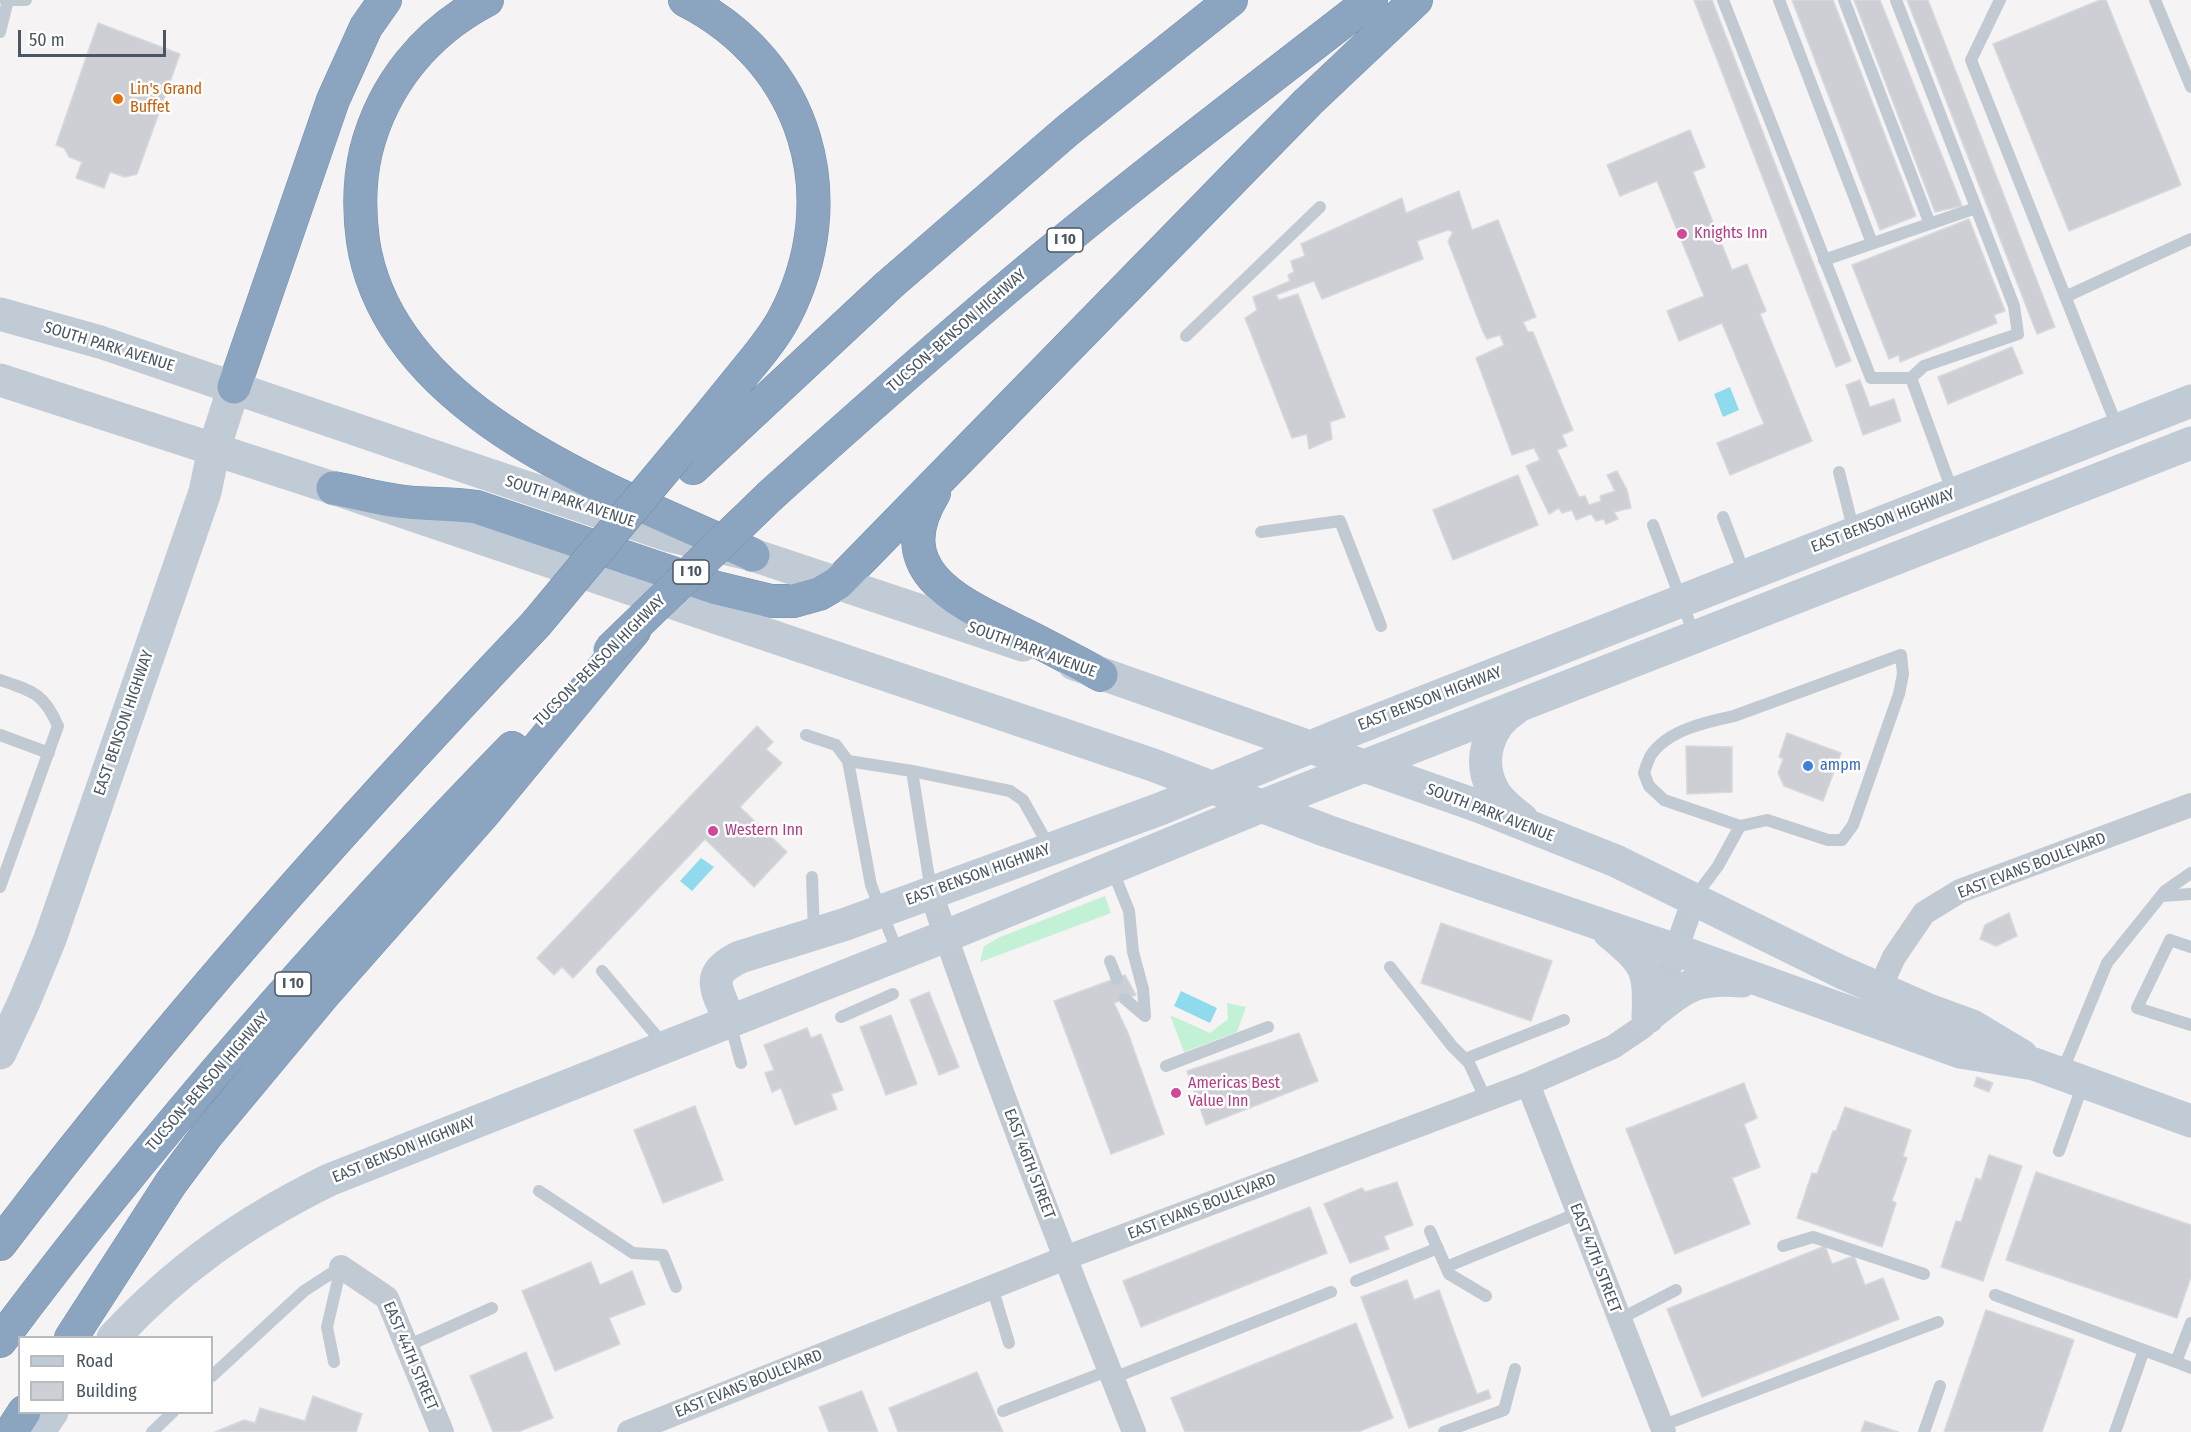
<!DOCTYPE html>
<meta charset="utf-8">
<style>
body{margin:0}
#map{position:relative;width:2191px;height:1432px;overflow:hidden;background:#f5f3f3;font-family:"Fira Sans Condensed",sans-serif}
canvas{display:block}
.legend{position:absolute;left:18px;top:1336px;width:195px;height:78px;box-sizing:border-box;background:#fff;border:2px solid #b7bbc0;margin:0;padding:8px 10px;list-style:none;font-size:18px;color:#4a5661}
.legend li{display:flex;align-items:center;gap:12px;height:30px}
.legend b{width:30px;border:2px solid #b7bbc0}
.scale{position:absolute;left:18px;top:30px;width:148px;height:27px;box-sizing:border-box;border:3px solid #4a5661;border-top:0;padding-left:8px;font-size:18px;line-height:21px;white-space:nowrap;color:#4a5661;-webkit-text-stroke:4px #fff;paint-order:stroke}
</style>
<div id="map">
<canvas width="2191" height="1432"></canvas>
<ul class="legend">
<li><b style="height:8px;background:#c1cbd6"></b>Road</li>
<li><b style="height:16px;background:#cdcfd5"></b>Building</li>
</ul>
<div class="scale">50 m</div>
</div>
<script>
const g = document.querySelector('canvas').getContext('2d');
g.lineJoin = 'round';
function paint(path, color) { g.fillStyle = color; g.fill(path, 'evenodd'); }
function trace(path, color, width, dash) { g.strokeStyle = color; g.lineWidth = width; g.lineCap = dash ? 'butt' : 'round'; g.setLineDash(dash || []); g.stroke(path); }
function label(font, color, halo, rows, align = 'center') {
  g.font = font + ' "Fira Sans Condensed",sans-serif'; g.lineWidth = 5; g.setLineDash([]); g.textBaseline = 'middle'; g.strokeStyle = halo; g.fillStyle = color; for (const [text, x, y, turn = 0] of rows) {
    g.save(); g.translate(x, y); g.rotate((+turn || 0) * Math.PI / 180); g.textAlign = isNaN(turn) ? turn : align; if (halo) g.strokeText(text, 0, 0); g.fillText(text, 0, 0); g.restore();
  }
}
const green = new Path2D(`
 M1105,896L1111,913L980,962L984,946L1000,937Z
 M1227,1003L1246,1007L1237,1032L1184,1052L1170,1015L1210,1033L1228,1019Z`);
const water = new Path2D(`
 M1730,387L1739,410L1723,417L1714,394Z
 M701,858L714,867L692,891L680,881Z
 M1181,991L1217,1008L1210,1023L1174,1006Z`);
const building = new Path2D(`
 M1694,0H1712L1851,361L1836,367Z
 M1792,0H1833L1916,216L1880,230Z
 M1854,0H1880L1962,206L1935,212Z
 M1907,0H1928L2055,327L2037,334Z
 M2100,0H2106L2181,185L2069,231L1993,44Z
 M98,23L180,54L137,174L125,177L110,172L104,188L76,178L82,162L69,157L64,148L56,145Z
 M1690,130L1705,167L1693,172L1732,270L1747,264L1766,311L1760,314L1812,441L1730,475L1717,443L1764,424L1722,323L1679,341L1667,311L1704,296L1657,181L1620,196L1607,165Z
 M1459,191L1472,230L1498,220L1536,317L1523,322L1528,332H1533L1573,430L1562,435L1567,446L1557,450L1579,497L1585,496L1589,505L1601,501L1600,496L1615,491L1607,475L1617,471L1627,490L1631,508L1614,512L1618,519L1606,524L1604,519L1596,521L1591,514L1576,520L1572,510L1562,513L1559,508L1549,514L1526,466L1540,460L1534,448L1512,455L1476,358L1504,345L1500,335L1487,339L1483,332L1448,241L1453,232L1448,230L1417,241L1423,259L1322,299L1314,281L1276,295L1279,300L1298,294L1345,417L1330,422L1332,439L1309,449L1307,434L1292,438L1245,318L1257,310L1253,297L1290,281L1288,275L1294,272L1291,261L1305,256L1301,244L1402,198L1406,213Z
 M1969,219L2005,311L1994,315L1997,323L1900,362L1899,355L1889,359L1852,265Z
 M2012,347L2023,373L1948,404L1938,377Z
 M1860,380L1870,407L1894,399L1901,421L1863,435L1846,385Z
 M1518,475L1538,525L1453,560L1433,510Z
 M757,726L773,742L766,749L782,763L740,807L787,852L754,887L705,839L573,978L562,967L554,975L537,958Z
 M1787,733L1841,753L1823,801L1784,786L1778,773L1783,759L1779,757Z
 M1686,746L1732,747V792L1687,794Z
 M2009,913L2017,936L1996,946L1980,939L1985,925Z
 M1441,923L1552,961L1531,1021L1421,983Z
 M1125,975L1136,995L1114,1003L1128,1033L1164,1134L1111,1154L1054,1001Z
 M929,992L959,1067L939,1075L910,1000Z
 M891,1015L917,1084L886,1095L860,1027Z
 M807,1028L811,1038L821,1034L843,1090L831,1094L837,1109L795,1125L781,1088L772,1092L765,1073L774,1070L764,1045Z
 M1299,1033L1318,1081L1206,1125L1187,1071Z
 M1977,1077L1993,1083L1989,1092L1974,1086Z
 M1744,1083L1757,1118L1744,1124L1760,1167L1732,1178L1750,1224L1675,1254L1626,1129Z
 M695,1106L723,1180L663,1203L634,1130Z
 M1845,1107L1911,1130L1903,1156L1907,1158L1892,1201L1896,1203L1882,1247L1797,1218L1812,1173L1817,1174L1833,1131H1836Z
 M1989,1155L2022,1166L1983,1281L1941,1267L1956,1221L1961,1222L1976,1178L1981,1180Z
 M2036,1172L2191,1225V1277L2177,1318L2006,1260Z
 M1397,1182L1413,1225L1384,1236L1389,1249L1350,1263L1324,1204L1362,1188L1365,1192Z
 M1310,1207L1327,1253L1141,1327L1123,1281Z
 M1825,1246L1832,1264L1854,1256L1865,1285L1883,1278L1899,1319L1702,1397L1667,1309Z
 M591,1262L600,1285L632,1271L645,1304L609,1318L620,1344L555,1371L522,1291Z
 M1407,1280L1414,1300L1439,1290L1477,1394L1488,1390L1491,1398L1409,1428L1361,1297Z
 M1986,1310L2074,1340L2042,1432H1944Z
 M1356,1323L1393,1418L1358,1432H1185L1171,1398Z
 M526,1352L553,1418L518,1432H493L470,1376Z
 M977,1372L1003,1432H898L889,1408Z
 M862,1391L878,1432H829L819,1407Z
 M313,1396L362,1414L356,1432H215L244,1420L255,1423L260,1408L305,1421Z
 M1865,1421L1898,1432H1861Z`);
const service = new Path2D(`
 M5,0H26
 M1723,0L1871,378H1911L1924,366L2018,334L2014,306L1896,0
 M1779,0L1872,243
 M1844,0L1930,224
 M2000,0L1971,60L2118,429
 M2155,0L2191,87
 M0,32L8,0
 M1824,260L1976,208
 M2065,297L2191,239
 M1186,336L1320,207
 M1911,378L1953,493
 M1839,472L1854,532
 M1723,517L1745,575
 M1653,525L1695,637
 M1261,532L1340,521L1381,626
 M1901,655L1903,674L1899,694L1853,825L1842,840H1828L1767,820L1740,826L1664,800L1649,786L1644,773C1646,767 1648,760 1651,755C1668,730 1706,722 1734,716Z
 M0,680C32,691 44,693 58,726L0,887
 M0,735L49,753
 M806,735L836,745L848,761L871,885L898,953
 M848,761L912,771L1010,791L1023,800L1050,848
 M912,771L931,891
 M1112,869L1129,911L1133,952L1143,989L1145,1016L1125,999
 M812,877L814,933
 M2161,896L2191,894
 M1694,898L1718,866L1740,826
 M2191,947L2170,940L2137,1008L2191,1025
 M1110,961L1117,979
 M1390,967L1452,1046L1469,1063L1486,1100
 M602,971L665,1046
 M841,1017L893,994
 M730,1023L741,1063
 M1465,1059L1564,1020
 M1166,1066L1268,1027
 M2062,1072L2107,963L2165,891L2191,873
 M2059,1151L2083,1084
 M539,1191L633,1253L663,1255L676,1287
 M1430,1231L1449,1274L1486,1296
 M1783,1246L1813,1237L1924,1274
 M1446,1267L1578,1213
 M1356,1281L1438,1248
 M992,1287L1009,1343
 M1995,1295L2176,1362L2191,1323
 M1618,1320L1676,1290
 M407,1346L492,1308
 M334,1362L327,1327L341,1267
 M2176,1362L2191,1368
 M212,1376L304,1291L341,1267
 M1113,1378L1331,1292
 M1003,1411L1110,1370
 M1661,1426L1938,1322
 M152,1432L173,1412
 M1444,1432L1504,1410L1515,1369
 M1924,1432L1940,1386
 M2115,1432L2144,1350`);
const minor = new Path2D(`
 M931,893C993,1075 1063,1254 1134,1432
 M1879,990L1894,957L1924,913L1960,891L2191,805
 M1528,1084L1664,1432
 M341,1267L387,1298L442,1432
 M629,1432L1065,1258L1528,1084L1613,1047L1644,1026L1661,992L1694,899`);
const secondary = new Path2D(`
 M0,314L100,342L454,463L671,536L753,555L1023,645
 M0,380L333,488L1153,765L1327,831L1676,950L1960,1052L2034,1064L2191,1121
 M1074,664L1478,806L1616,861L1841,972L1926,1009L1972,1026L2022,1056
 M1515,709C1488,725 1478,760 1492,788C1498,801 1511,811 1522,819
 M1609,932C1646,963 1650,968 1648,1017
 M1649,1015C1685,987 1694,977 1742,981
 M730,1022C718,990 702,975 740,957L846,924L1160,809L1347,732L2191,401
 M0,1053L24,1002L50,939L205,492L214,449L234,387
 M113,1338C178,1268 244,1222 329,1180L946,936L1262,806L2191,443
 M38,1432L52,1412`);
const motorway = new Path2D(`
 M487,0C426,32 383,84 366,151C359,181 359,212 363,241C389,414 615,492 753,555
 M234,387L333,100L366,27L385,0
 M680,451C702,425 723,399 744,373C758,356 774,337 784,318C847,198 807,62 685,0
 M693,468L889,285L1068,130L1231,0
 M333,488C355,492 376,498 398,501C424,505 450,503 477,507L717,588L771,601H794L819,594L838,583L1308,102L1416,0
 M934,493C884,574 965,605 1023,634C1049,647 1075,661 1101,675
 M771,495C851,423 932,351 1014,282C1130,185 1251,93 1371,0
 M0,1244C165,1026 348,822 536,624
 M71,1338L171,1183L206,1136L325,993L484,813L634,631
 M0,1341C156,1132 330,935 512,748
 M11,1432L24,1412`);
const motorwayBridge = new Path2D(`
 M536,624L680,451
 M610,650L771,495`);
const markers = [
 [118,99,6,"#e8710a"],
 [1682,234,6,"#d1479c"],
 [1808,766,6,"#3f7fe0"],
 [713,831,6,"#d1479c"],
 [1176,1093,6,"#d1479c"]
];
const shields = [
 [1065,240,36],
 [691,572,36],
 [293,984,36]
];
const shieldNames = [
 ["I 10",1065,240],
 ["I 10",691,572],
 ["I 10",293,984]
];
const foodNames = [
 ["Lin's Grand",130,90],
 ["Buffet",130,108]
];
const hotelNames = [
 ["Knights Inn",1694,234],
 ["Western Inn",725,831],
 ["Americas Best",1188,1084],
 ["Value Inn",1188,1102]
];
const streetNames = [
 ["TUCSON–BENSON HIGHWAY",957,331,-41],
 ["SOUTH PARK AVENUE",109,347,17],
 ["SOUTH PARK AVENUE",570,502,18],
 ["EAST BENSON HIGHWAY",1883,521,-21],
 ["SOUTH PARK AVENUE",1032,650,20],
 ["TUCSON–BENSON HIGHWAY",600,661,-45],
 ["EAST BENSON HIGHWAY",1430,699,-21],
 ["EAST BENSON HIGHWAY",124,723,-71],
 ["SOUTH PARK AVENUE",1490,813,21],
 ["EAST EVANS BOULEVARD",2032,866,-21],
 ["EAST BENSON HIGHWAY",978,875,-20],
 ["TUCSON–BENSON HIGHWAY",208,1082,-49],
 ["EAST BENSON HIGHWAY",404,1150,-22],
 ["EAST 46TH STREET",1029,1164,69],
 ["EAST EVANS BOULEVARD",1202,1207,-21],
 ["EAST 47TH STREET",1595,1258,69],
 ["EAST 44TH STREET",410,1356,67],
 ["EAST EVANS BOULEVARD",749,1384,-22]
];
const shopNames = [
 ["ampm",1820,766]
];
paint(green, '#c3f1d5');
paint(water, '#90daee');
paint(building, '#cdcfd5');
trace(building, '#d7d9de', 1.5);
trace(motorway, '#7690ad', 34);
trace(service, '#c1cad2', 12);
trace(minor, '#c1cad2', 24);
trace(secondary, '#c1cbd6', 33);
trace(motorway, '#8ba5c1', 33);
trace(motorwayBridge, '#7690ad', 34, []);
trace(motorwayBridge, '#8ba5c1', 33);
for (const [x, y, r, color] of markers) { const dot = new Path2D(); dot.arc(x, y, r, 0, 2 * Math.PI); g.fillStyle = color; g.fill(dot); trace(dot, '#fff', 2); }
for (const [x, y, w] of shields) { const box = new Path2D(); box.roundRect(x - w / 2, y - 12, w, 24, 4.5); g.fillStyle = '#fff'; g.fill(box); trace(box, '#4a5661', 1.5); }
label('bold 15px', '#4a5661', null, shieldNames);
label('16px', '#c56008', '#fff', foodNames, 'left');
label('16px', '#b23c85', '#fff', hotelNames, 'left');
label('16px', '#4a5661', '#fff', streetNames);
label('16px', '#366cbe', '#fff', shopNames, 'left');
</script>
